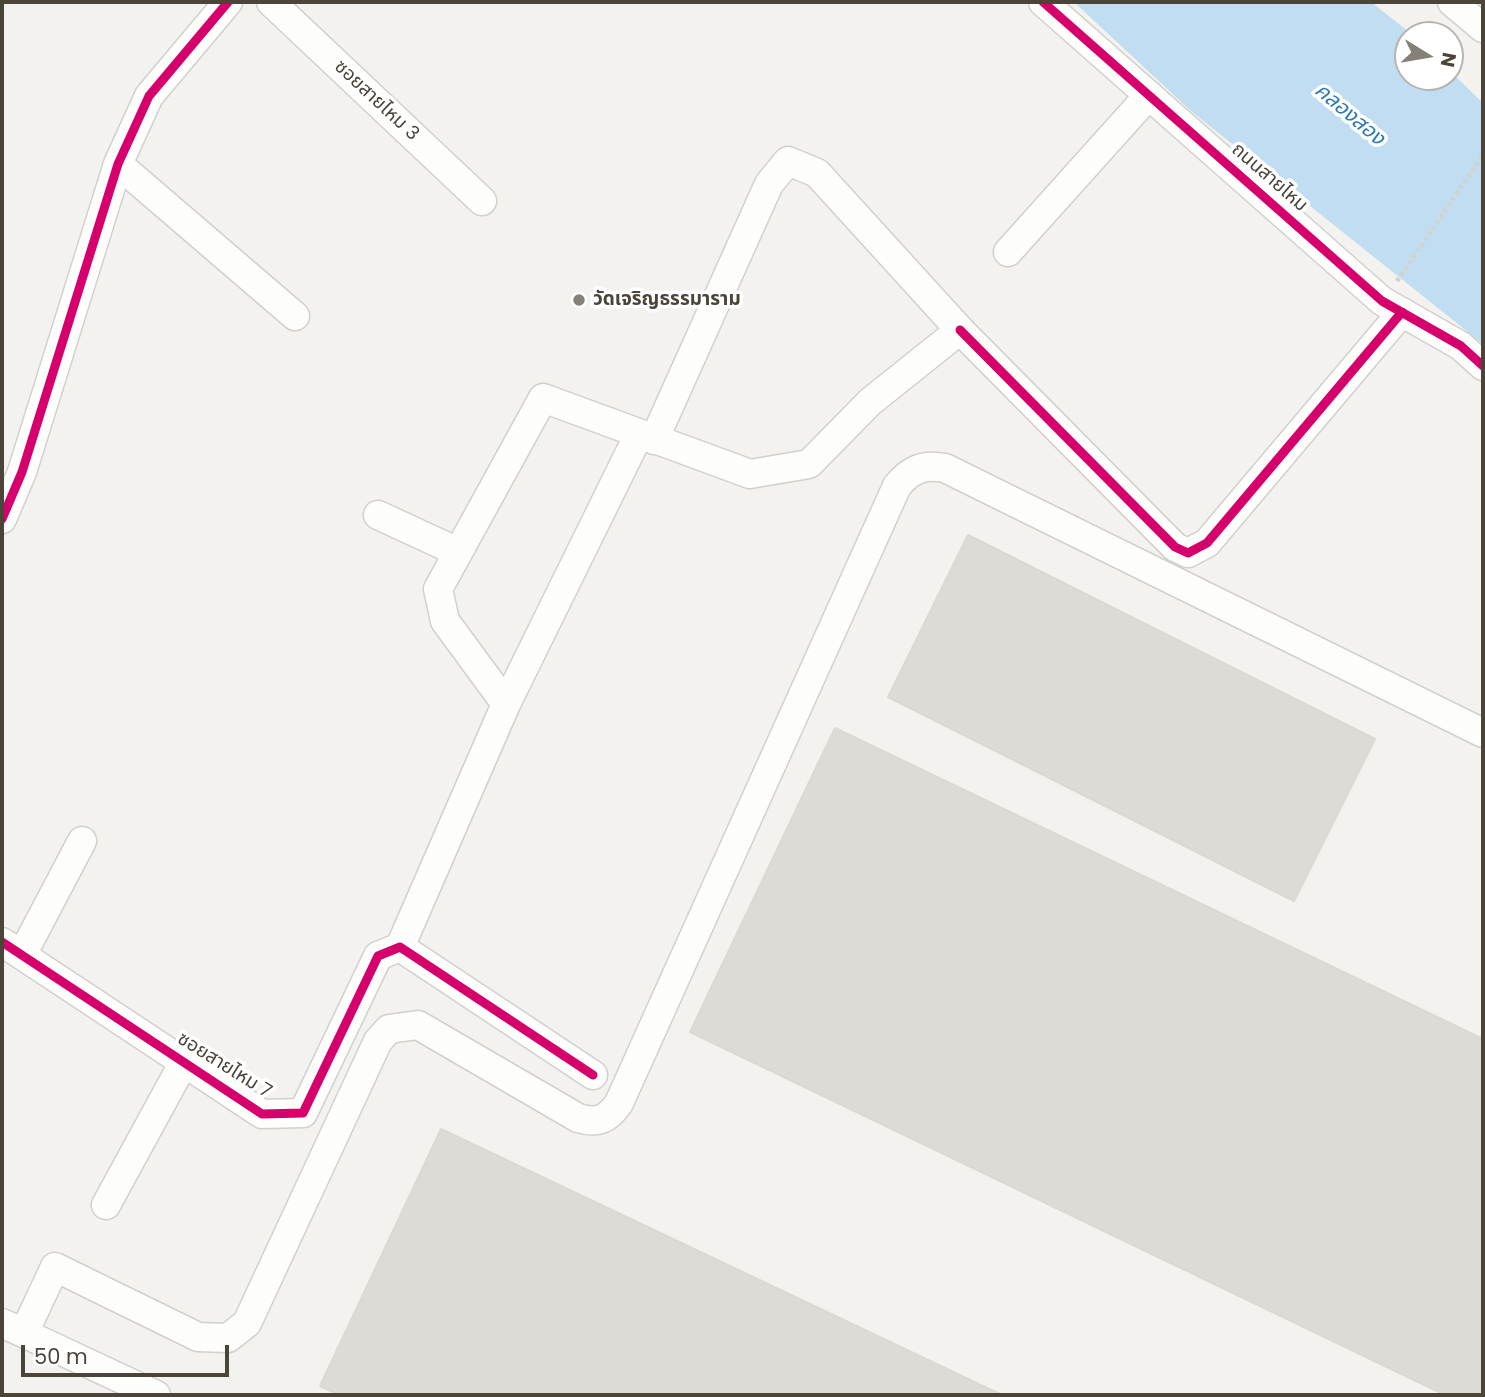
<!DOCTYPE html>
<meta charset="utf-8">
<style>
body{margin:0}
#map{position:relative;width:1485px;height:1397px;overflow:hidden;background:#f4f2ee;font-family:Poppins,sans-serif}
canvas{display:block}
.frame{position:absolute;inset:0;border:4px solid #4b4439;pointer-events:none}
.north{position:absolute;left:1394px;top:21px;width:70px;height:70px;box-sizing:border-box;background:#fff;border:2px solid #b7b4b0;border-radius:50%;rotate:101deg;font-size:19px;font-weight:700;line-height:28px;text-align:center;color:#4b4439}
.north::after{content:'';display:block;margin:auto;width:24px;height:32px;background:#868178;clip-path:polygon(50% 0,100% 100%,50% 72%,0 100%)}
.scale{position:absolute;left:21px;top:1345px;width:208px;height:32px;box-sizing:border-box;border:4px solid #4b4439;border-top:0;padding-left:9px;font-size:21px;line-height:24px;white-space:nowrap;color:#4b4439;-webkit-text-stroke:5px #fff;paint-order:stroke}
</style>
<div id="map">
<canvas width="1485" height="1397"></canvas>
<div class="frame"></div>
<div class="north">N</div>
<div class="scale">50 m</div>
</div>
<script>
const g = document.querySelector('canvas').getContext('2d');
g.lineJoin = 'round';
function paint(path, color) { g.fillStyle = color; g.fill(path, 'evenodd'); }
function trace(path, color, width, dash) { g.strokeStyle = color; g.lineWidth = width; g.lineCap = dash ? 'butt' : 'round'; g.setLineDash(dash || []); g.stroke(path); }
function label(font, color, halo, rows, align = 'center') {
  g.font = font + ' Poppins,"Noto Sans Thai",sans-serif'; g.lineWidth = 7; g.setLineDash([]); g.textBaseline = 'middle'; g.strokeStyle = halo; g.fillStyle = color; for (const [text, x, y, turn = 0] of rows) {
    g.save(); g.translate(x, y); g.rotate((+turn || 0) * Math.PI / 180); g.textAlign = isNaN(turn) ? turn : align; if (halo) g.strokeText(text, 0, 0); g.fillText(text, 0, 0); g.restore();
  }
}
const water = new Path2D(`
 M1074,2H1371L1413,35H1408V77H1450V71L1483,103V344L1191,111Z`);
const building = new Path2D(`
 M968,535L1375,739L1294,901L888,697Z
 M835,728L1483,1039V1395H1445L690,1032Z
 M441,1129L1002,1395H339L320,1386Z`);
const path = new Path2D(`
 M1397,281L1483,155`);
const minor = new Path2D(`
 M271,2L482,201
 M1043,2L1382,301L1461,346L1483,366
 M1452,2L1483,28
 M118,164L295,316
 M1008,252L1149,95
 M654,440L769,184L788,161L817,173L960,330L1175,547L1188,553L1207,543L1402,312
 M378,515L458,552
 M2,519L22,472L118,164L149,96L228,2
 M506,704L639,434
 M2,942L262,1114L303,1113L378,956L400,947
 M400,947L506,704L445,621L438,589L543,398L750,474L809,464L870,402L960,330
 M400,947L593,1075
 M22,955L82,841
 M106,1205L184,1062
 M2,1323L156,1395
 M24,1333L55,1267L198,1337L228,1338L247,1323L378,1041L389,1029L418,1025L578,1118C598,1124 608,1119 619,1103L897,486C911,469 924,464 945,468L1483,733`);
const cycleway = new Path2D(`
 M1043,2L1382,301L1461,346L1483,366
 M960,330L1175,547L1188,553L1207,543L1402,312
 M2,519L22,472L118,164L149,96L228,2
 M2,942L262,1114L303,1113L378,956L400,947L593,1075`);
const markers = [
 [579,300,7,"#868178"]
];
const streetNames = [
 ["ซอยสายไหม 3",376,101,43],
 ["ถนนสายไหม",1269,178,41],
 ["ซอยสายไหม 7",224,1066,32]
];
const poiNames = [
 ["วัดเจริญธรรมาราม",593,300]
];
const waterNames = [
 ["คลองสอง",1349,115,40]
];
paint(water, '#c0ddf1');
paint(building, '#dedbd6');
trace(building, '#dcd9d4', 2);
trace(minor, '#d2d0cb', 31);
trace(path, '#d3d2cc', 4.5, [3.5, 3.5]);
trace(minor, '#fdfdfc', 28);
trace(cycleway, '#d6006c', 9);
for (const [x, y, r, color] of markers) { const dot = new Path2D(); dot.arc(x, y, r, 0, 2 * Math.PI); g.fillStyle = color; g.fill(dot); trace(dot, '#fff', 2.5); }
label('19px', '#4b4439', '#fff', streetNames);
label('bold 19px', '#4b4439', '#fff', poiNames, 'left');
label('italic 21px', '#2e7ab2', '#fff', waterNames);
</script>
